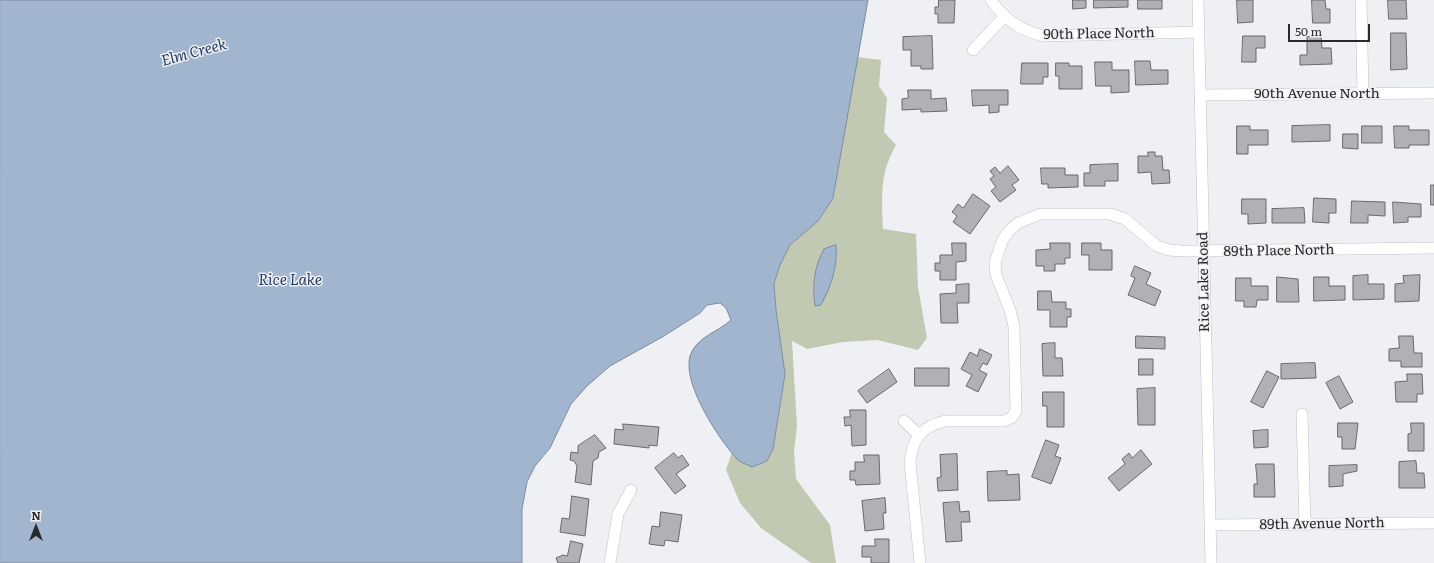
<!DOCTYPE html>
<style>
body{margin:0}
#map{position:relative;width:1434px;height:563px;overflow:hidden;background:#eff0f3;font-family:Literata,serif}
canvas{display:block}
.north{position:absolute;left:16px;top:507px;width:40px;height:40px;-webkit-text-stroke:3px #eff0f3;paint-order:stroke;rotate:0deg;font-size:11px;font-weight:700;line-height:16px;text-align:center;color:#292a2b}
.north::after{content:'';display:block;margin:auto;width:14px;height:18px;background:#292a2b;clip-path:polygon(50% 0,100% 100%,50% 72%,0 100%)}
.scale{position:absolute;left:1288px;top:24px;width:82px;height:18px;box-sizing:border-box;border:2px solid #292a2b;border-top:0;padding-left:5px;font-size:12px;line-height:14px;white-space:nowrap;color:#292a2b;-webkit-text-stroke:3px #eff0f3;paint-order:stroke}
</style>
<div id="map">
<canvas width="1434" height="563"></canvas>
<div class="north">N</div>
<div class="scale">50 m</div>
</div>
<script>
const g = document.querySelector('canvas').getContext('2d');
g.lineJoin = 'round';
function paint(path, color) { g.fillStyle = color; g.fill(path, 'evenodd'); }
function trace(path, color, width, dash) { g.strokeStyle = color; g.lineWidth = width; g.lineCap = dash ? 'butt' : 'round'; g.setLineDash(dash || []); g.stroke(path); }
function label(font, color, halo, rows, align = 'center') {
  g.font = font + ' Literata,serif'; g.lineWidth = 3; g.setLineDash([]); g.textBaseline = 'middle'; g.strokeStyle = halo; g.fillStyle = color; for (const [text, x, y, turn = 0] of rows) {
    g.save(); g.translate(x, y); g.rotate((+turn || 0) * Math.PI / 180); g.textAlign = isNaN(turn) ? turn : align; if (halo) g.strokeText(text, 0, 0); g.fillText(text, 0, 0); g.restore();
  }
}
const green = new Path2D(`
 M857,57L881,60L879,86L887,98L884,132L896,145C879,175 882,197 883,229L916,234L918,287L927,338L918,350L877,340L843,342L807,349L792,341L797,426L794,451L796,479L830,525L836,563H811L761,528L740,503L726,470L732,452L739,461L773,449L785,374L776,310L774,285L780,265L790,245L818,221L833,198Z`);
const water = new Path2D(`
 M0,0H868L833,198L818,221L790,245L780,265L774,284L776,310L785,374L773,449L767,461L752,467C748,465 742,463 738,460C720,441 682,384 690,356C696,337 718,332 731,320L726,308L720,303L707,305L700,313L664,336L610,366L587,386L571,404L550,448L535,466L527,482L522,509V563H0Z
 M836,245C838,267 831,286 821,305L815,306C812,286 814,267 824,249Z`);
const building = new Path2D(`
 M939,0H955L954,23H938V14H935V7H938Z
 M1073,0H1086V8L1073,9Z
 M1094,0H1128V7L1094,8Z
 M1138,0H1162V9H1138Z
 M1237,0H1253V22L1238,23Z
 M1312,0H1325L1326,9H1330V23H1313Z
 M1388,0H1406L1407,19H1389Z
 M1391,33H1406L1407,69L1391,70Z
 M932,36L933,69H921V66H911V50H903V37Z
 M1243,36H1265V48H1256V62H1242Z
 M1321,36L1322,48H1331L1332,64L1300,65V55H1307V37Z
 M1135,61H1150L1151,70H1168V84L1136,85Z
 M1095,62H1112V70H1129V92L1111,93V86H1096Z
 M1022,63H1048V77H1043V84H1021Z
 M1056,63H1069V66H1082V89H1059V76H1056Z
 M908,90H931V99L946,98L947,111L921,112V109L902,110V99L908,98Z
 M972,90H1008V105H999V112L989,113V105L973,106Z
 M1330,125V141L1292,142V126Z
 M1237,126H1250V130H1268V145H1248V154H1237Z
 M1362,126H1382V143H1362Z
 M1394,126H1409V130H1429V145H1409V148H1395Z
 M1343,134H1358V149L1343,148Z
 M1148,152H1155V156H1162L1163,170H1169L1170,183L1152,184L1151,172L1138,173V156H1148Z
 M1118,164V181H1105V186H1084V173H1090V165Z
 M1008,166L1019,180L1012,185L1016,190L1000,202L991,191L996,187L990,179L994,176L990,171L995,167L1000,173Z
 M1041,168H1065V175H1078V187L1048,188V184H1042Z
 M1431,185H1434V205H1431Z
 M973,194L990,206L970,234L953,222L957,216L952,212L958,204L963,208Z
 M1314,198L1336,199V213H1329V223L1313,222Z
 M1242,199H1266V223L1248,224V214H1242Z
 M1352,201L1385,202V216L1368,215V223H1351Z
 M1393,202L1421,204V217H1408V222L1394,223Z
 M1304,208L1305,223H1272V209Z
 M952,243H966V261L956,262V280H940V271H935V263H940V255H952Z
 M1050,243H1070V258H1065V264H1055V271H1044V266H1036V250L1050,249Z
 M1082,243H1101V250H1112V270H1089V255H1082Z
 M1135,266L1151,273L1146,284L1161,291L1155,306L1128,295L1135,278L1131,276Z
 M1368,275V284H1384V299L1353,300V276Z
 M1420,275L1419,301L1395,302V284L1404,283L1403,276Z
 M1277,277L1298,279L1299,302H1277Z
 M1314,277H1329V286H1345V300L1314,301Z
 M1236,278H1251V286H1268V300H1257L1256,307H1244V301H1236Z
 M969,284V303H957L958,323H941L940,294L956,293V285Z
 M1038,291H1051L1052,302H1066V309H1071V317H1067V327H1050V310H1038Z
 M1136,336L1165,337V349L1136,348Z
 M1399,336H1413L1414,353H1422V367H1401V361H1389V349L1399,348Z
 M1055,343V358H1062L1063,376H1043L1042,344Z
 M980,349L992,355L987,365L983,363L979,370L987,374L978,392L966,386L972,375L961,369L970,352L977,356Z
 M1139,359H1153V375H1139Z
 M1315,363L1316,378L1281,379V364Z
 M915,368H949V386H915Z
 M889,369L897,382L867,403L858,391Z
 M1267,371L1279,377L1263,408L1251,402Z
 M1407,374H1422L1423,394H1417V402H1396L1395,382L1407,381Z
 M1339,376L1353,402L1340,409L1326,383Z
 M1155,388V425H1138L1137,389Z
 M1043,392H1064V427H1047V406H1043Z
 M850,410H866V445L852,446L851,425L845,426L844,417H850Z
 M1338,423H1358L1355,449H1342V437H1338Z
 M1411,423H1424V451H1408V434L1411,433Z
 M623,424L659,427L657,446L649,445V448L614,444L615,429L623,430Z
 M1268,430V447L1254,448L1253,431Z
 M595,435L606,448L599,452L598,458L593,461L591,485L575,482L577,466L574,461L570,460L571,452L578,453V446Z
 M1046,440L1059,445L1055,456L1061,458L1051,484L1032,477Z
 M1141,450L1152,464L1119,491L1108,478L1125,464L1122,459L1129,453L1132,458Z
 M674,453L678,458L682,455L689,465L676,474L686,486L675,494L655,468Z
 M957,454L958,490L938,491L937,478L941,477L940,455Z
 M864,455H879L880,484L856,485L855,480H850V471H855V462H864Z
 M1416,461L1417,473H1424L1425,488H1399V462Z
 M1256,464H1274L1275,497H1254V484H1257Z
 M1357,465V471L1343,474V486L1329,487V466Z
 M1007,471V475L1019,474L1020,500L988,501L987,472Z
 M572,496L589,499L585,536L560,532L562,518L569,519Z
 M885,498L886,513H883L884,529L865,531L862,501Z
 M959,502L960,512L969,511L970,522H961L962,541L946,542L943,503Z
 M661,512L682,515L678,542L665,540L664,546L649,544L652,526L659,527Z
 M875,539H889V563H871V557H862V546H875Z
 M571,541L583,544L579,563H558L556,558L563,555L567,556Z`);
const minor = new Path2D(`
 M991,0C1005,20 1021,31 1044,36L1199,32
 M1198,0L1211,563
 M1361,0L1363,94
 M973,50L1004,17
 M1201,95L1434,93
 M1302,414L1305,525
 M904,421L919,435
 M1210,525L1434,523
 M610,563L618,514L631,490
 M920,563L910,463C912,439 921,427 945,421H1004L1011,418L1016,411L1014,326L1010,310L996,275L995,263L1002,241L1008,232L1018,223L1040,214H1110L1125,219L1157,246L1169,250L1182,251L1434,248`);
const streetNames = [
 ["90th Place North",1099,34,-1],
 ["90th Avenue North",1317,94],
 ["89th Place North",1279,251,-1],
 ["Rice Lake Road",1204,282,-91],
 ["89th Avenue North",1322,524,-1]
];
const waterNames = [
 ["Elm Creek",194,53,-15],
 ["Rice Lake",290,281]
];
paint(green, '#c1c9b3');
paint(water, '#a2b5cf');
trace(water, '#7e8b9e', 1);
paint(building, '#b0b1b4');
trace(building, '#68696c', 1);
trace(minor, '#c0c1c4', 12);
trace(minor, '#fff', 11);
label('14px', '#292a2b', '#eff0f3', streetNames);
label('italic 15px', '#1e385d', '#eff0f3', waterNames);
</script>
